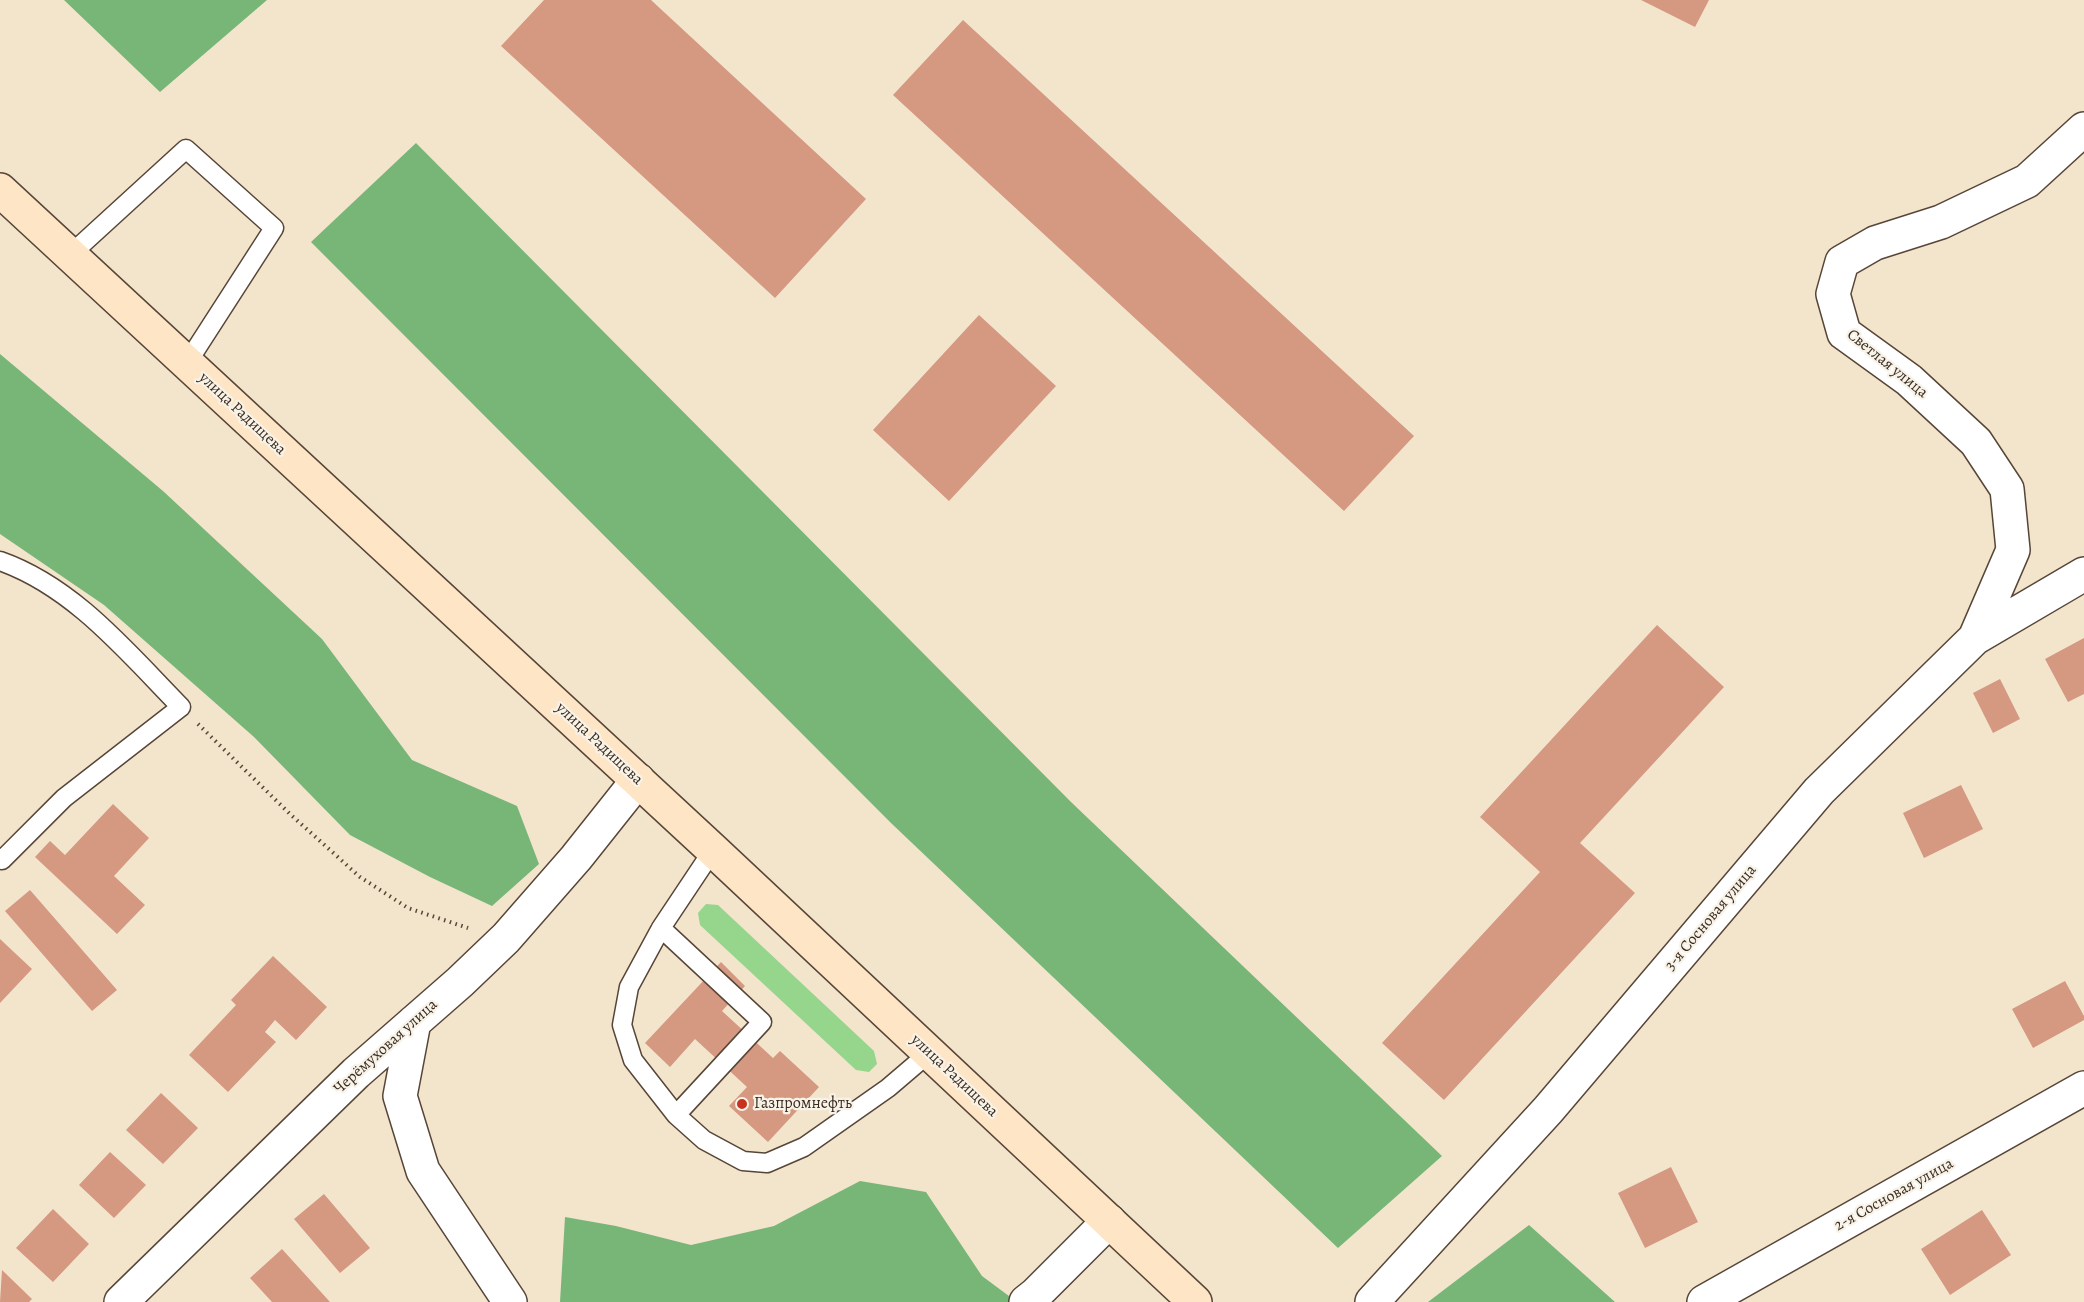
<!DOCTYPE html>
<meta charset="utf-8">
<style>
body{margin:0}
canvas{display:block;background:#f3e4cc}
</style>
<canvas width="2084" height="1302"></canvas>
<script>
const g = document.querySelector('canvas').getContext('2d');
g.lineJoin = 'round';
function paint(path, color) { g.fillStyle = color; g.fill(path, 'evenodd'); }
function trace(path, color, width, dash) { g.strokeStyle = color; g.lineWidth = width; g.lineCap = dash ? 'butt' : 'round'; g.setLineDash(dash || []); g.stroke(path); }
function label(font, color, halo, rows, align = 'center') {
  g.font = font + ' Alegreya,serif'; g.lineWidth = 4.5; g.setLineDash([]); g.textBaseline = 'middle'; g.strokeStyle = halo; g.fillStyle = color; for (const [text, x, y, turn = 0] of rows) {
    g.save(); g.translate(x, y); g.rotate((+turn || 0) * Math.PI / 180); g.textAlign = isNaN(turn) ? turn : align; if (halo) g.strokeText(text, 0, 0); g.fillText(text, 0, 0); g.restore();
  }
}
const green = new Path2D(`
 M706,904L718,905L874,1051L877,1064L869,1072L856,1070L700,925L698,913Z`);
const forest = new Path2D(`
 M64,0H267L160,92Z
 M416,143L1071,802L1442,1156L1338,1248L891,823L311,242Z
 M0,354L163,491L322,639L412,760L517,806L539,864L492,906L430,877L350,835L254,737L104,605L0,534Z
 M860,1181L926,1192L982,1276L1017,1302H560L565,1217L616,1226L691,1245L774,1226Z
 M1529,1225L1615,1302H1428Z`);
const building = new Path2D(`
 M544,0H651L866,199L775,298L501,46Z
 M1641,0H1709L1695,27Z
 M963,20L1414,436L1344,511L893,95Z
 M979,315L1056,386L949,501L873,430Z
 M1657,625L1724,687L1580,843L1635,893L1444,1100L1382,1043L1540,872L1480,817Z
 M2084,638V694L2068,702L2045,659Z
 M2000,679L2020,719L1993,733L1973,693Z
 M1961,785L1983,829L1924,858L1903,813Z
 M113,804L149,838L114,876L145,905L117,934L35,857L50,841L65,855Z
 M30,890L117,990L92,1011L5,911Z
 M0,939L32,969L0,1003Z
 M273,956L327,1007L296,1040L275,1020L265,1032L276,1042L228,1092L189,1055L236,1005L231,1000Z
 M721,962L745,986L722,1011L773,1058L780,1051L819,1087L768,1142L729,1106L747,1087L695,1039L670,1067L645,1043Z
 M2065,981L2084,1016V1020L2033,1048L2012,1009Z
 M161,1093L198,1128L163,1164L126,1130Z
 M110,1152L146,1185L114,1218L79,1185Z
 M1671,1167L1698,1222L1645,1248L1618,1193Z
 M324,1194L370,1248L340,1273L294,1219Z
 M53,1209L89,1244L53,1282L16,1248Z
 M1982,1210L2011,1255L1950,1295L1921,1249Z
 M282,1249L330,1302H272L250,1278Z
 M2,1270L32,1299L29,1302H0Z`);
const path = new Path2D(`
 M198,724L291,815L360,877L408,908L468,928`);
const service = new Path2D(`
 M70,255L186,149L274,228L187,363
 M0,561C74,587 127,652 181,707L64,798L2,860
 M713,850L661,928L629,987L622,1025L633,1060L676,1115L704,1140L743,1161L767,1163L804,1147L888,1088L929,1053
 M661,928L762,1022L676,1115`);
const minor = new Path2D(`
 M1975,638L2013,550L2007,489L1976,442L1909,380L1844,333L1833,294L1842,262L1875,243L1941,222L2027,181L2084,129
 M414,1022L400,1096L423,1171L510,1302
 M121,1302L356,1073L460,982L506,938L576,858L638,780
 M1026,1302L1036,1294L1109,1221
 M1372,1302L1548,1110L1819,791L1975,638L2084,574
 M1704,1302L2084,1088`);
const secondary = new Path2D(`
 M0,190L713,850L1195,1302`);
const markers = [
 [742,1104,6,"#c8321e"]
];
const streetNames = [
 ["Светлая улица",1887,364,39],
 ["улица Радищева",242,414,43],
 ["улица Радищева",599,744,43],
 ["3-я Сосновая улица",1711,918,-50],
 ["Черёмуховая улица",386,1047,-42],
 ["улица Радищева",954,1076,43],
 ["2-я Сосновая улица",1894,1195,-29]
];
const poiNames = [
 ["Газпромнефть",754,1104]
];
paint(green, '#96d58c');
paint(forest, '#78b678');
paint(building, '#d59881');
trace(service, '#574638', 21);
trace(minor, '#574638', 36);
trace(secondary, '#574638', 36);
trace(path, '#574638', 4, [1.5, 4.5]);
trace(service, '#fff', 18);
trace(minor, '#fff', 33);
trace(secondary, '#fee5c5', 33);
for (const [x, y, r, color] of markers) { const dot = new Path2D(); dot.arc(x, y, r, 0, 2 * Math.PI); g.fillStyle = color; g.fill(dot); trace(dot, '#f7f3e8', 2); }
label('16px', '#3b2a1e', '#f7f3e8', streetNames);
label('16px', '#3b2a1e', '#f7f3e8', poiNames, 'left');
</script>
